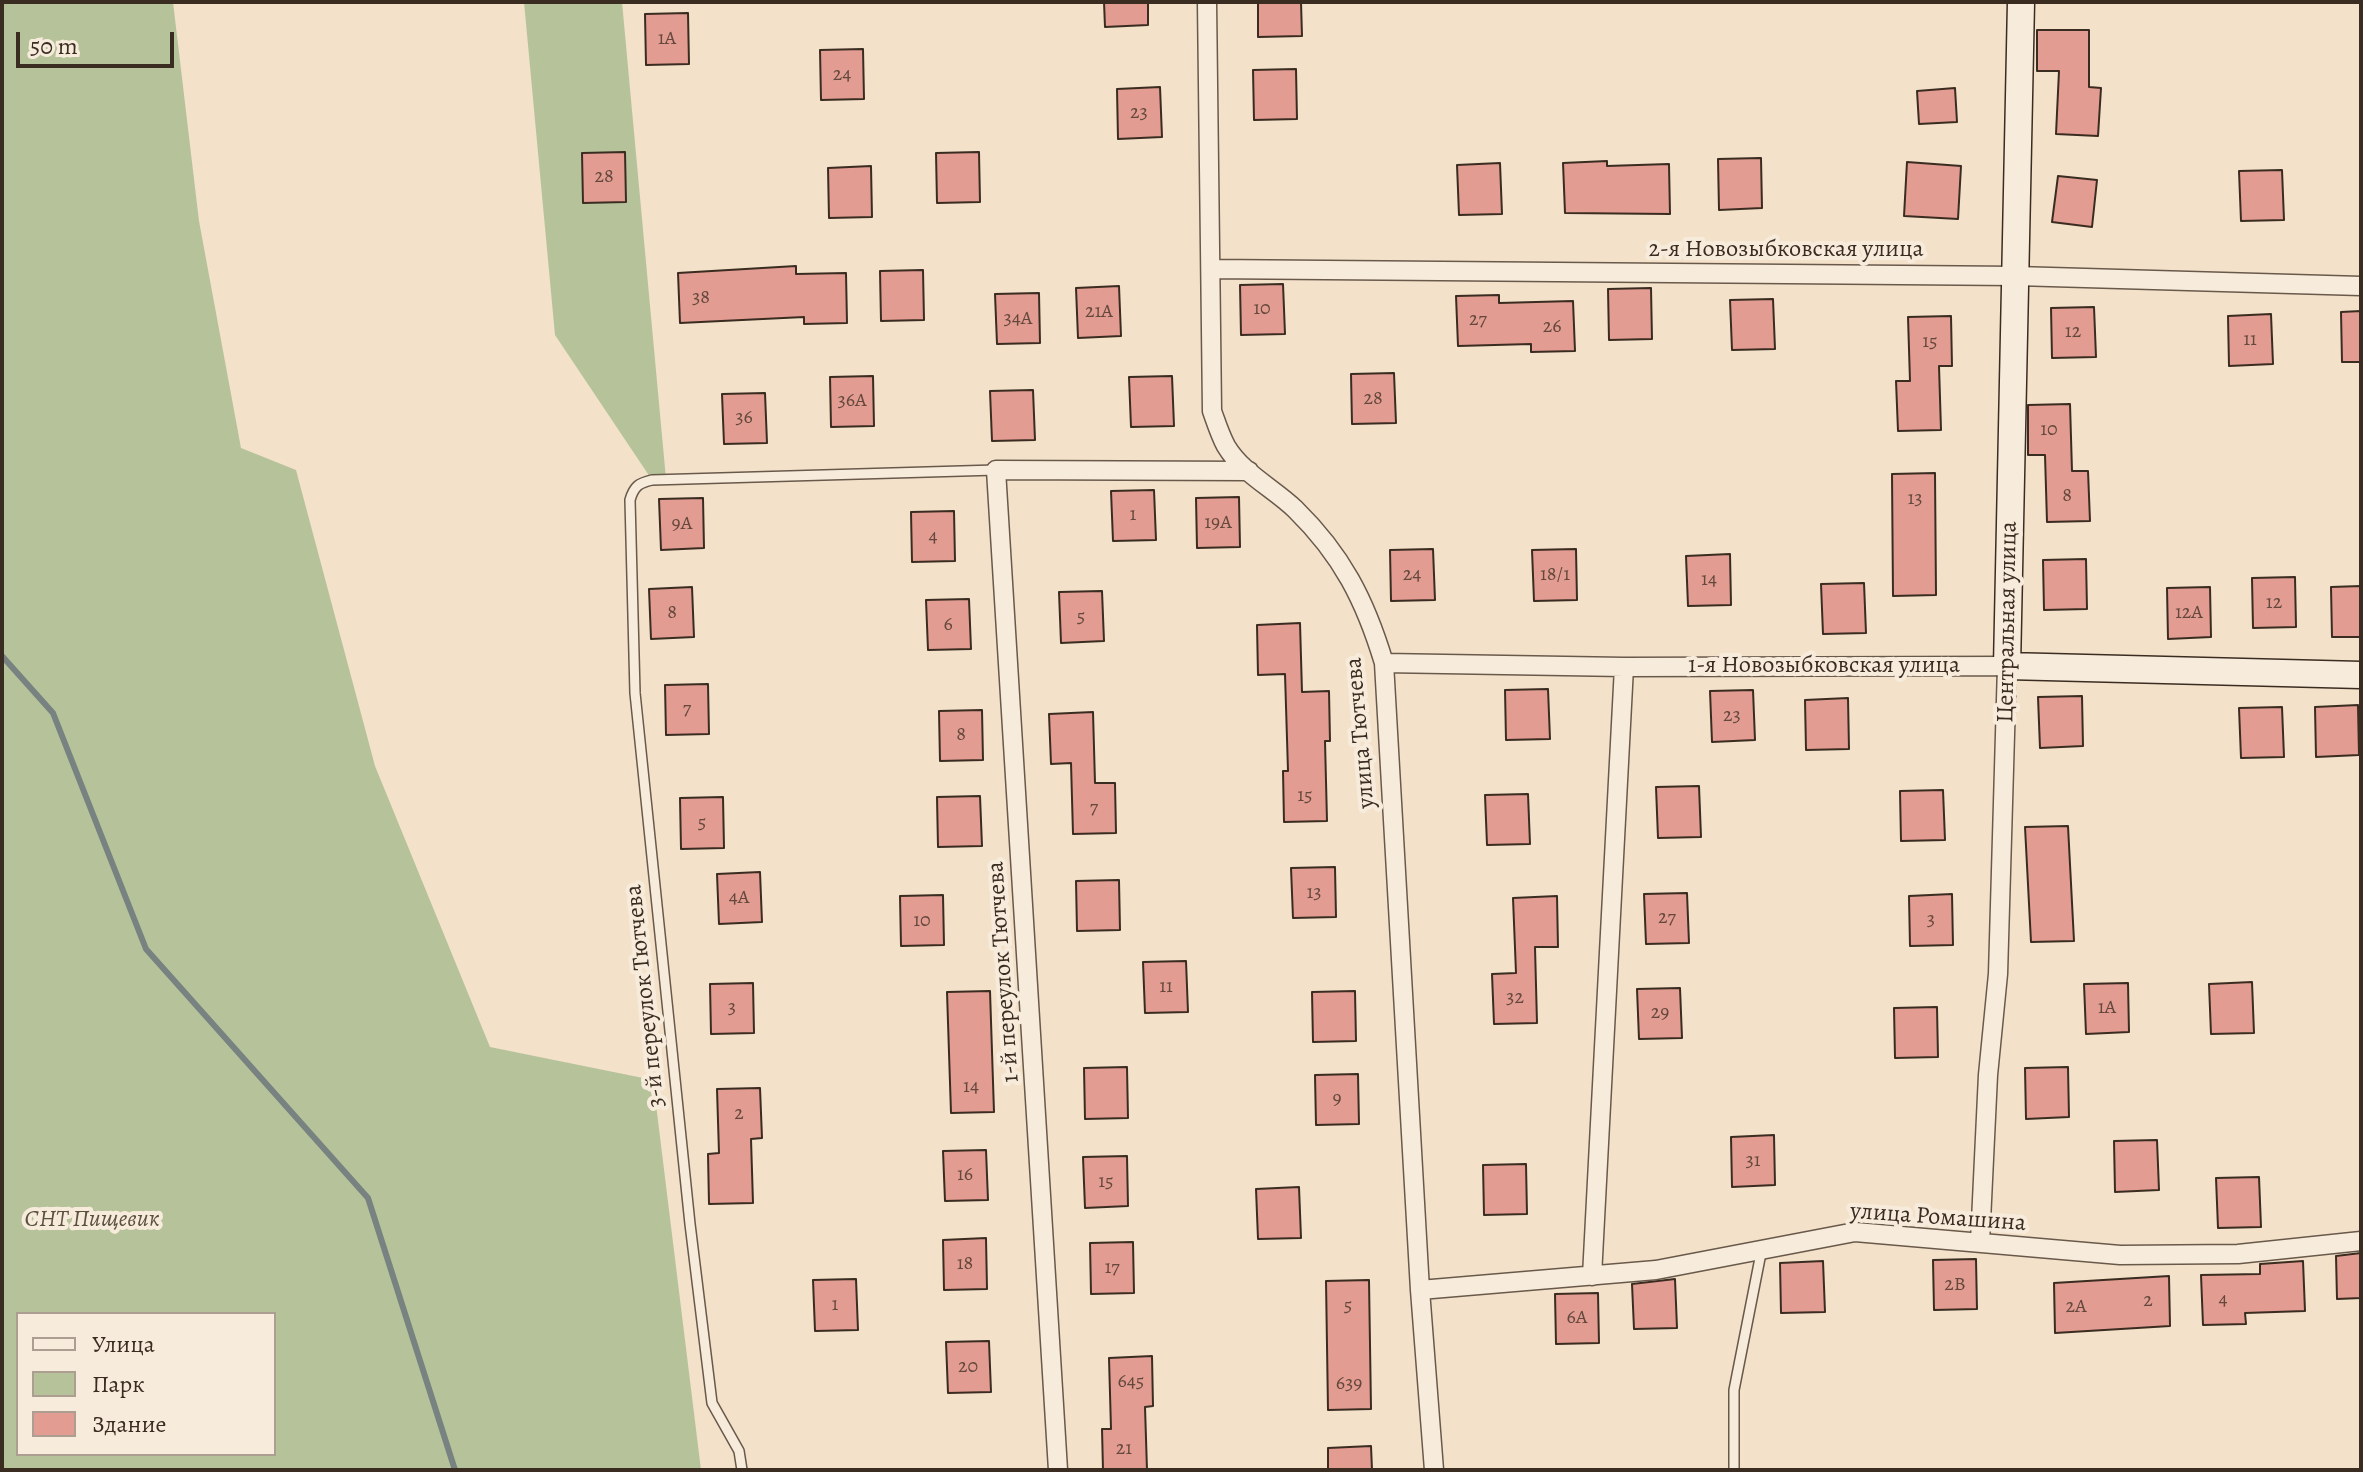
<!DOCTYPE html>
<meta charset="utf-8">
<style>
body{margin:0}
#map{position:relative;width:2363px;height:1472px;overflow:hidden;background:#f3e1c9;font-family:Alegreya,serif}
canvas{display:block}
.frame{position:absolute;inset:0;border:4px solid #3b2c21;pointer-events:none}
.legend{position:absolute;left:16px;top:1312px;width:260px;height:144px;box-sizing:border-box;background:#f7ecdc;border:2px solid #ac9f91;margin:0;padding:10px 14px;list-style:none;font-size:24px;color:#3b2c21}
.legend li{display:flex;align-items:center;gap:16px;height:40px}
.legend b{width:40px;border:2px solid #ac9f91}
.scale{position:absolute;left:16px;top:32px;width:158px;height:36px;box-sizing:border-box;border:4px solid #3b2c21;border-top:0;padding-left:10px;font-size:24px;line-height:28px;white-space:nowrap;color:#3b2c21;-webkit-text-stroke:6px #f7ecdc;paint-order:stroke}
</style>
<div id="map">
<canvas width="2363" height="1472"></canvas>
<div class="frame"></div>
<ul class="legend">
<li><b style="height:10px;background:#f7ecdc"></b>Улица</li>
<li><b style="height:22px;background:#b6c39a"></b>Парк</li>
<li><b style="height:22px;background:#e29c91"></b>Здание</li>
</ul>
<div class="scale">50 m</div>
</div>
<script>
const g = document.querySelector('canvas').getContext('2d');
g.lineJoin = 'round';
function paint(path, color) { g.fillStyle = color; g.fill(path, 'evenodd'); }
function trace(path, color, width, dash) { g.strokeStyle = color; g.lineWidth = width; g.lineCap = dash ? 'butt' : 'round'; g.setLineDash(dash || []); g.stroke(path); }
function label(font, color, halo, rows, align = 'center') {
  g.font = font + ' Alegreya,serif'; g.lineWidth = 8; g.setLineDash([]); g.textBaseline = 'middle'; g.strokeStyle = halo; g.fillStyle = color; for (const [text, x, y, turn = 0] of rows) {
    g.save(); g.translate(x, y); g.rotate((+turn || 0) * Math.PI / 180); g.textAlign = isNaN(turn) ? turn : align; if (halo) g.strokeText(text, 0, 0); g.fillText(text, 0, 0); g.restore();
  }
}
const green = new Path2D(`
 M2,2H173L199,221L241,448L296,470L375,766L490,1047L653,1080L701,1470H2ZM18,1314H274V1454H18Z
 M524,2H622L666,479L652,480L555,335Z`);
const stream = new Path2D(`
 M2,656L53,713L146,949L368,1198L455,1470`);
const building = new Path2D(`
 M1104,2H1148V25L1105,27Z
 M1258,2H1301L1302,36L1258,37Z
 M688,13L689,64L646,65L645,14Z
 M2037,30H2089V87L2101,88L2098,136L2056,134L2059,71H2037Z
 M863,49L864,99L821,100L820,50Z
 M1296,69L1297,119L1254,120L1253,70Z
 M1160,87L1162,137L1118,139L1117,89Z
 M1955,88L1957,122L1919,124L1917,91Z
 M625,152L626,202L583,203L582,153Z
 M979,152L980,202L937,203L936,153Z
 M1761,158L1762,208L1719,210L1718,159Z
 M1607,161V166L1669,164L1670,214L1565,213L1563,163Z
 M1907,162L1961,166L1958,219L1904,216Z
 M1500,163L1502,214L1459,215L1457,165Z
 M871,166L872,217L829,218L828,168Z
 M2282,170L2284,220L2241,221L2239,171Z
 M2058,176L2097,180L2092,227L2052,222Z
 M796,266V274L846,273L847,323L804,324V317L680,323L678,273Z
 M923,270L924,320L881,321L880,271Z
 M1283,284L1285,334L1241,335L1240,285Z
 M1119,286L1121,336L1078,338L1076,288Z
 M1651,288L1652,339L1609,340L1608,289Z
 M1039,293L1040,343L997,344L995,294Z
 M1499,295V303L1573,301L1575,351L1531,352V344L1458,346L1456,296Z
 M1773,299L1775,349L1732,350L1730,300Z
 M2094,307L2096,357L2052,358L2051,308Z
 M2361,311V362H2342L2341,312Z
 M2271,314L2273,364L2229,366L2228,316Z
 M1951,316L1952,366H1939L1941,430L1898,431L1896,381H1910L1908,317Z
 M1394,373L1396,423L1352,424L1351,374Z
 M873,376L874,426L831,427L830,377Z
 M1172,376L1174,426L1131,427L1129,377Z
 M1033,390L1035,440L992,441L990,391Z
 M765,393L767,443L724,444L722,394Z
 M2070,404L2072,471H2088L2090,521L2047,522L2045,455H2028V405Z
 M1935,473L1936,595L1893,596L1892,474Z
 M1154,490L1156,540L1113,541L1111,491Z
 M1239,497L1240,547L1197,548L1196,498Z
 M703,498L704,548L661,550L659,499Z
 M954,511L955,561L912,562L911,512Z
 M1433,549L1435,600L1391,601L1390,550Z
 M1576,549L1577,600L1534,601L1532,550Z
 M1730,554L1731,605L1688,606L1686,556Z
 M2086,559L2087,609L2044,610L2043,560Z
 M2295,577L2296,627L2253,628L2252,578Z
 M1864,583L1866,633L1823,634L1821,584Z
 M2361,586V637H2332L2331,587Z
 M692,587L694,637L651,639L649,589Z
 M2210,587L2211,637L2168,639L2167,588Z
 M1102,591L1104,641L1061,643L1059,592Z
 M969,599L971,649L928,650L926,600Z
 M1300,623L1302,692L1329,691L1330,741H1325L1327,821L1284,822L1283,771H1288L1285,674L1258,675L1257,625Z
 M708,684L709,734L666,735L665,685Z
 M1548,689L1550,739L1506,740L1505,690Z
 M1753,690L1755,740L1712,742L1710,691Z
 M2082,696L2083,746L2040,748L2038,697Z
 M1848,698L1849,749L1806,750L1805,700Z
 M2358,705L2359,755L2316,757L2315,707Z
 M2282,707L2284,757L2241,758L2239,708Z
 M982,710L983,760L940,761L939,711Z
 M1093,712L1095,783H1115L1116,833L1073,834L1071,763L1051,764L1049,714Z
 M1699,786L1701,837L1658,838L1656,787Z
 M1943,790L1945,840L1901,841L1900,791Z
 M1528,794L1530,844L1487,845L1485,795Z
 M980,796L982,846L938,847L937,797Z
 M723,797L724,848L681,849L680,798Z
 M2068,826L2074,941L2031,942L2025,827Z
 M1335,867L1336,917L1293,918L1291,868Z
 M760,872L762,922L719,924L717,874Z
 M1119,880L1120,930L1077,931L1076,881Z
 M1687,893L1689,943L1646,944L1644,894Z
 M1952,894L1953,945L1910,946L1909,896Z
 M943,895L944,945L901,946L900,896Z
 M1557,896L1558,947H1535L1537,1023L1494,1024L1492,974L1516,973L1513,898Z
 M1186,961L1188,1012L1145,1013L1143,962Z
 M2252,982L2254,1033L2211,1034L2209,984Z
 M753,983L754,1033L711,1034L710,984Z
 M2128,983L2129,1032L2086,1034L2084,984Z
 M1680,988L1682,1038L1639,1039L1637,989Z
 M990,991L994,1112L951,1113L947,992Z
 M1355,991L1356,1041L1313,1042L1312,992Z
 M1937,1007L1938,1057L1895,1058L1894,1008Z
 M1127,1067L1128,1118L1085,1119L1084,1068Z
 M2068,1067L2069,1117L2026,1119L2025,1068Z
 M1358,1074L1359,1124L1316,1125L1315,1075Z
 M760,1088L762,1138L751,1139L753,1203L709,1204L708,1154L719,1153L717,1089Z
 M1774,1135L1775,1185L1732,1187L1731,1137Z
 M2157,1140L2159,1190L2115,1192L2114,1141Z
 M986,1150L988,1200L945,1201L943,1151Z
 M1127,1156L1128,1206L1085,1208L1083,1157Z
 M1526,1164L1527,1214L1484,1215L1483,1165Z
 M2259,1177L2261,1227L2218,1228L2216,1178Z
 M1299,1187L1301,1238L1258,1239L1256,1189Z
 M986,1238L987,1289L944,1290L943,1240Z
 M1133,1242L1134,1293L1091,1294L1090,1243Z
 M2361,1253V1298L2337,1299L2336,1256Z
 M1976,1259L1977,1309L1934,1310L1933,1260Z
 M1823,1261L1825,1312L1781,1313L1780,1263Z
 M2303,1261L2305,1311L2245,1313L2246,1324L2203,1325L2201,1275L2260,1274V1264Z
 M2169,1276L2170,1326L2055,1333L2054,1283Z
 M856,1279L858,1330L815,1331L813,1280Z
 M1675,1279L1677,1328L1634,1329L1632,1284Z
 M1369,1280L1371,1409L1328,1410L1326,1281Z
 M1598,1293L1599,1343L1556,1344L1555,1294Z
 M989,1341L991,1392L948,1393L946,1342Z
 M1152,1356L1153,1406L1145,1407L1147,1470H1103L1102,1429H1111L1109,1358Z
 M1371,1446L1372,1470H1328V1448Z`);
const lane = new Path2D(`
 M742,1470L739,1451L712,1403L690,1224L635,693L630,500C634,486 639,483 652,480L996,470
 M1734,1470V1390L1762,1248`);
const street = new Path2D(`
 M1207,2L1212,411C1216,422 1220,435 1226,446C1242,473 1273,488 1295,509C1342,555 1365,600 1384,663L1420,1290L1434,1470
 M1211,269L2016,276L2361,286
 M1384,663L1624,667L2007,666L1998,974L1988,1075L1980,1242
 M1592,1276L1624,667
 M1420,1290L1656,1270L1855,1232L2120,1255L2238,1254L2361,1241
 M1058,1470L996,470L1249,471`);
const secondary = new Path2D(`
 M2021,2L2007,666L2361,675`);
const numberNames = [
 ["1А",667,39],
 ["24",842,75],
 ["23",1139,113],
 ["28",604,177],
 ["38",701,298],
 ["10",1262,309],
 ["21А",1099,312],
 ["34А",1018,319],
 ["27",1478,320],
 ["26",1552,327],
 ["12",2073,332],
 ["11",2250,340],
 ["15",1930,342],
 ["28",1373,399],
 ["36А",852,401],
 ["36",744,418],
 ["10",2049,430],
 ["8",2067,496],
 ["13",1915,499],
 ["1",1133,515],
 ["19А",1218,523],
 ["9А",682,524],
 ["4",933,537],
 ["24",1412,575],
 ["18/1",1555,575],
 ["14",1709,580],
 ["12",2274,603],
 ["8",672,613],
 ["12А",2189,613],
 ["5",1081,617],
 ["6",948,625],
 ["7",687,709],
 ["23",1732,716],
 ["8",961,735],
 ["15",1305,796],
 ["7",1094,808],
 ["5",702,823],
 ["13",1314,893],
 ["4А",739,898],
 ["27",1667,918],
 ["3",1931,920],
 ["10",922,921],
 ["11",1166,987],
 ["32",1515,998],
 ["3",732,1008],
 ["1А",2107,1008],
 ["29",1660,1013],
 ["14",971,1087],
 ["9",1337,1099],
 ["2",739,1114],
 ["31",1753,1161],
 ["16",965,1175],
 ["15",1106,1182],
 ["18",965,1264],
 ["17",1112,1268],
 ["2В",1955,1285],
 ["4",2223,1300],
 ["2",2148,1301],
 ["1",835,1305],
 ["5",1348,1306],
 ["2А",2076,1307],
 ["6А",1577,1318],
 ["20",968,1367],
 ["645",1131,1382],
 ["639",1349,1384],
 ["21",1124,1449]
];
const streetNames = [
 ["2-я Новозыбковская улица",1786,250],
 ["Центральная улица",2008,622,-89],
 ["1-я Новозыбковская улица",1824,666],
 ["улица Тютчева",1361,733,-95],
 ["1-й переулок Тютчева",1004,972,-94],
 ["3-й переулок Тютчева",646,996,-96],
 ["улица Ромашина",1938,1218,4]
];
const parkNames = [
 ["СНТ Пищевик",92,1220]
];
paint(green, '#b6c39a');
trace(stream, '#788281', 6);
paint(building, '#e29c91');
trace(building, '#3b2c21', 2);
trace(lane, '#69594b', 12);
trace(street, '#69594b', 21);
trace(secondary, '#3b2c21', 29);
trace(lane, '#f7ecdc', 9);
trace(street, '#f7ecdc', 18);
trace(secondary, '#f7ecdc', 26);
label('20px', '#65483d', null, numberNames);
label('24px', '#3b2c21', '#f7ecdc', streetNames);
label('italic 24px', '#5a523f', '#f7ecdc', parkNames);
</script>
